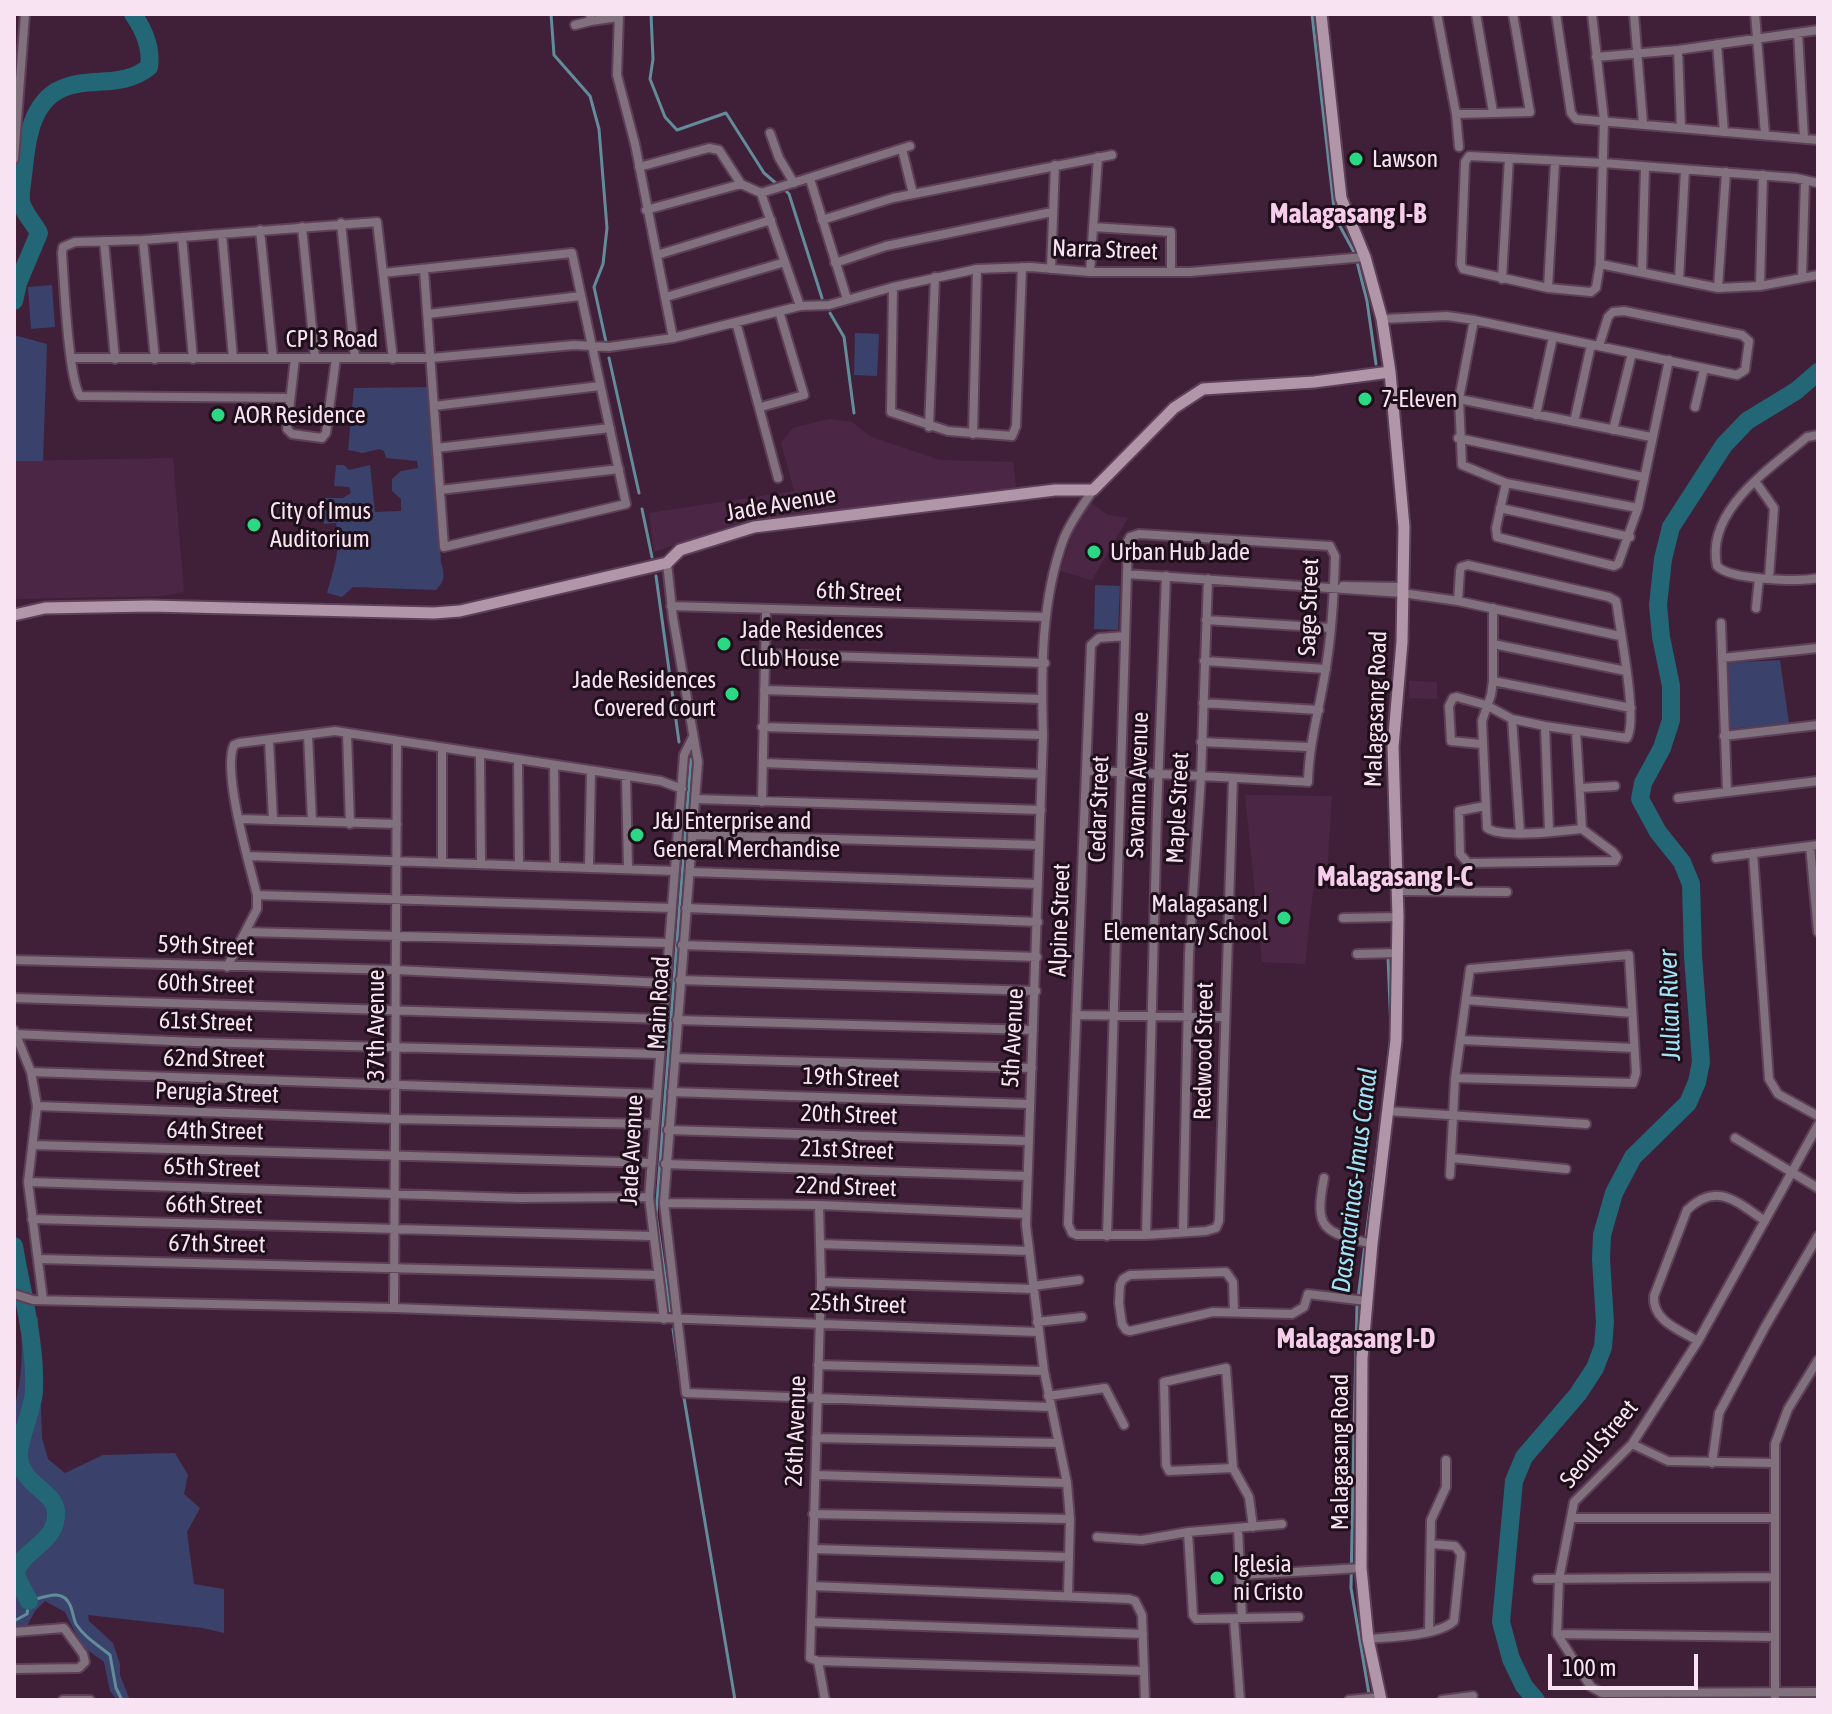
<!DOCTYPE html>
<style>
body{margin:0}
#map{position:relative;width:1832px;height:1714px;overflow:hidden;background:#402039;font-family:"Asap Condensed",sans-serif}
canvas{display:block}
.frame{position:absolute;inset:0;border:16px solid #f8e3f2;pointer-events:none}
.scale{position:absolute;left:1548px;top:1654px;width:150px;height:36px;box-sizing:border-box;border:4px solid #f8e3f2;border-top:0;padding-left:10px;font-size:24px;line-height:28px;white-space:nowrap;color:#f8e3f2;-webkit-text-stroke:6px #1e0f1a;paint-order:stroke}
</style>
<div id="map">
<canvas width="1832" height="1714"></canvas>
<div class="frame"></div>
<div class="scale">100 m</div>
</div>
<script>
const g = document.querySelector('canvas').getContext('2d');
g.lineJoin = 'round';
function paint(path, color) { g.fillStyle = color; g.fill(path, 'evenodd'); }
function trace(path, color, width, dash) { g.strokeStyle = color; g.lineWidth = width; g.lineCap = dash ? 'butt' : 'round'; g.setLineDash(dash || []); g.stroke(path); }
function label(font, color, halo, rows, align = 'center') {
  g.font = font + ' "Asap Condensed",sans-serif'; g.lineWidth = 6; g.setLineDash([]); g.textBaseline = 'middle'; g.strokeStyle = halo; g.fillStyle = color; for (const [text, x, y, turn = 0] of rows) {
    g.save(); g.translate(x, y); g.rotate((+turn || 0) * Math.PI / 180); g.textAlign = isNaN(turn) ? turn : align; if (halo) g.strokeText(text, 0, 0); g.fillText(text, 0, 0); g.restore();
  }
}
const built = new Path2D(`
 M829,419L852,422L871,437L940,460L1013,462L1016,487L738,523L654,552L649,513L794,491L781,442L793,428Z
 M173,458L184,592L162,596L14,599V461Z
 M1091,503L1108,515L1128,518L1092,580L1060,571L1073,533Z
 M1409,681L1437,682V699L1409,698Z
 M1245,795L1332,796L1327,873H1315L1305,964L1262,962Z`);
const green = new Path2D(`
 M52,285L55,327L31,329L28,287Z
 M855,333L879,334L877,376L854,375Z
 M14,335L47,344L43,461H14Z
 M431,387L441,563C445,575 445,581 436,590L353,587L342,597L327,593C333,571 342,547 336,523L324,524V498H343L351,493L349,487L334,486L336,465H344L349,470L370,465L375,512L401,511V499L392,491V479L401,471L418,468L417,461L386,458L384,451L379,449L363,453L348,450L354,388Z
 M1095,585L1120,586L1118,630L1094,629Z
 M1780,660L1789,723L1730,729L1728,663Z
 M20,1313H32L38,1318L42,1438L48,1459L65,1473L103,1455L175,1453L188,1475L184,1494L200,1508L187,1532L194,1584L224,1589V1633L203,1628L88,1615L89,1621L113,1643L120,1664V1675L130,1700H117L110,1691L104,1662L82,1646L65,1612L45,1601L35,1611L27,1626L14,1628V1409C23,1376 23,1347 20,1313Z`);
const stream = new Path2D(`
 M551,14L554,55L590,96L599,129L607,228L603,264L594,287L606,342
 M651,14L653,59L650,79L665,117L677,130L726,113L764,173L778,185
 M1312,14L1335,217L1355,254L1367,301L1376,364
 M784,189L789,194L822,298
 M830,313L844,337L854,413
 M609,358L639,493
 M642,509L652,557
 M656,576L679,742
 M1388,957L1391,1030
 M670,1311L656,1215L691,759
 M673,1329L680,1377
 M683,1392L735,1700
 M14,1621L27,1614L29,1601C43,1598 62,1587 70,1605C73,1611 73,1618 76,1624C85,1638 98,1645 110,1655L116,1688L122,1700
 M1369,1694L1351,1588L1354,1429L1357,1306L1383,1105`);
const river = new Path2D(`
 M14,301L18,283L39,233C34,223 22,211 21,201C20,193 22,184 23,176C26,147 29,103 61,89C88,76 123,89 149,67C152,48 144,30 133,14
 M14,1246C22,1294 36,1343 34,1391C33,1410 18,1440 19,1457C22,1485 54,1491 56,1511C58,1544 23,1547 15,1574L29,1601
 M1536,1700L1524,1686L1511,1659L1501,1622L1514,1481L1524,1457L1578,1394L1595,1368L1603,1347L1605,1322L1601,1259L1602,1235L1614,1193L1633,1157L1688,1103L1697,1082L1701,1062L1693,956L1691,884L1682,862L1658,832L1640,799L1643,783L1662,748L1671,720V686L1661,637L1658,605L1663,559L1671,527L1724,445L1747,421L1796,391L1818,372`);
const street = new Path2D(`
 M590,14L591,21L619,17
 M619,14L617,75L635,144L673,338
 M1437,14L1456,114L1459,147
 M1476,14L1493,112
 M1556,14L1571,113L1576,119L1818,140
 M1592,14L1604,120L1600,264L1596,288L1591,292L1548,288L1463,269L1461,264L1465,162L1469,156L1603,163L1796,178L1818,183
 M1634,14L1643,123
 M1755,14L1765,134
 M575,25L591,21
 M1798,33L1804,138
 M1717,44L1724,132
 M1678,50L1681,127
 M1596,57L1678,50L1818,30
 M1456,114L1530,112L1513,14
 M770,133L779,158L794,183
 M902,149L913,194
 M14,159L25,14
 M639,167L709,148L719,150L741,184L761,193L800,306
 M810,179L847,299
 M761,193L910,146
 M646,210L741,184
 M822,220L893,198L1112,155
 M341,223L355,358
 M302,227L315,358
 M1093,227L1171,232V272
 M260,230L273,358
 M222,234L233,358
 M182,237L193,359
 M143,240L155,359
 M104,241L115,359
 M657,255L771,220
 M835,263L886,246L1052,212
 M1600,264L1718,288L1760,286L1818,275
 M1051,269L1055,165
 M1090,272L1098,157
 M1642,272L1645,167
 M383,273L572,253L626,504L444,547L424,270
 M1802,278L1805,180
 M1502,279L1509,158
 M1679,280L1685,170
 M1760,286L1763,175
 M893,287L891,412L948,431L1012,436L1016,426L1022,267
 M1548,288L1555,162
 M1718,288L1726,172
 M666,297L785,262
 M428,314L581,296
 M1382,319L1447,316L1474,320L1737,375L1745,370L1749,341L1742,335L1624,311L1613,312L1608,317L1599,346
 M1474,320L1459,399L1462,465L1506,483L1638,508
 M736,322L778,478
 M71,358H431L574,345L609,347L673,338L800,306L829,305L893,287L977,269L1030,267L1090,272H1190L1365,257
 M295,358L287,429L292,434L322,438L326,433L336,358
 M290,398L80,396C68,378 64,281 62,253L63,247L75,242L143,240L377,222L393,359
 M1459,399L1651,437
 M434,406L600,386
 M761,407L804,395L779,311
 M1695,407L1704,369
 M1536,415L1553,337
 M1574,422L1591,345
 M929,427L935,277
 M1613,430L1632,353
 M973,434L977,269
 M1818,435L1807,437C1771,468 1705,510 1717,566C1730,580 1799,582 1818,578
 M1458,438L1643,477
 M437,448L610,428
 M1755,481L1774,508L1769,578
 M1506,483L1496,528L1497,537L1614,566L1618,564L1638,508L1669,360
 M440,490L619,469
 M1500,508L1630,537
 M667,563L673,618L698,762L664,1203L686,1393L1050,1407
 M1127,574L1402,593L1458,601L1620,636
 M1343,586L1403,587
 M1458,601L1460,571L1461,567L1468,565L1609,597L1616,601L1617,606C1620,631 1638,720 1627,738L1545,726L1512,719L1486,705L1457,697L1453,698L1449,706L1451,741L1481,744
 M671,606L1046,617
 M1493,608V681L1491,695L1482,721L1487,828C1502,839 1562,831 1582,829
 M1756,608L1759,578
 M1206,620L1331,628
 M1721,623L1727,792
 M1125,636L1099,638L1091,645L1068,1224L1072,1233L1077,1235H1146L1206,1231L1216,1228L1219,1221L1233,778
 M1493,644L1626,671
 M765,654L1045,663
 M1722,658L1818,648
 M1204,661L1326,669
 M1493,681L1631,708
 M764,690L1042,699
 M1203,703L1319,710
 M1512,719L1520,832
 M1545,726L1549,831
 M762,727L1043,735
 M347,733L350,824
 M308,735L312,821
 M1724,736L1818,725
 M269,740L273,819
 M1201,742L1309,747
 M442,748V861
 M480,754L481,863
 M518,760L519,865
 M763,763L1041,774
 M554,765L555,866
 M1086,771C1160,773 1234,778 1308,782C1309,743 1319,711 1325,673C1332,634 1334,595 1335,556L1330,546L1139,534L1130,537L1128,541L1107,1236
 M626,777L628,868
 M1580,788L1615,786
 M1678,798L1818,781
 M696,799L1041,810
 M762,802L766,610
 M1485,806L1459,811L1460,854L1468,863L1615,861L1617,857L1613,852L1582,829L1576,731
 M240,819L397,824
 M692,835L1039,845
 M1810,846L1818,932
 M1753,853L1769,1079L1778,1094L1818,1116
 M248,856L675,871
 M1716,858L1818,845
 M589,867L591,771
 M691,872L1038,884
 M1397,891L1507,892
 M257,895L672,908
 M686,908L1038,922
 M1343,918L1398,917
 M246,932L667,943
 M682,945L1037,957
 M1357,954L1398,953
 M14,960L396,970L664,983
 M227,967L257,909V895C249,863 222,771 234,745L239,743L335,731L661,781L682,789
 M680,980L1036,991
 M14,998L663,1019
 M1466,1000L1632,1013
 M1076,1015L1224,1017
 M677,1020L1033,1030
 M14,1030L31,1072L37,1106L28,1182L43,1300
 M15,1034L194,1042L659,1054
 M1461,1040L1634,1048
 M675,1058L1032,1068
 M31,1072C240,1081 448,1085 657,1094
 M672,1092L1029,1104
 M37,1106L396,1119L654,1124
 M1387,1111L1586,1124
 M1818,1125L1698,1341L1632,1444L1574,1502L1559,1579L1557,1634L1591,1687L1602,1693L1818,1692
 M668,1130L1028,1141
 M1735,1138L1818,1188
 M33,1145L652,1163
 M1451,1158L1566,1169
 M665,1164L1027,1176
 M1450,1175L1455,1078L1470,969L1629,955L1636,1073L1633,1083L1455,1078
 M1324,1178C1314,1230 1323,1232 1372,1244
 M28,1182L518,1198L649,1197
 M664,1203L819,1205L1026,1214
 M819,1205L821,1282L810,1658L818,1661L1144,1671
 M32,1219L652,1236
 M1183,1232L1189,954L1201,777L1208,579
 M1146,1235L1157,813L1166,576
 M820,1244L1029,1251
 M38,1259L657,1275
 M821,1282L1033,1289
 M1033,1286L1079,1280
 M14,1294L33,1300L394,1308L1038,1332
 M394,1308L397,741
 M1234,1311L1233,1282L1226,1272L1130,1275L1123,1279L1120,1285L1119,1303L1122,1324L1126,1330L1130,1331L1213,1312L1292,1314L1304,1307L1308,1294L1366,1301
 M664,1319L649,1197L684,755L693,737
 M1037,1322L1082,1317
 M1698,1341C1680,1330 1652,1321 1654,1296L1687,1210C1717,1181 1737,1202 1765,1221
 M818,1365L1044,1371
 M1048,1396L1105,1388L1124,1425
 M816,1438L1058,1443
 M1632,1444L1668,1461L1774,1463
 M1712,1463L1719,1413L1765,1327L1818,1236
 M1233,1468L1169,1471L1166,1465L1164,1382L1226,1368L1233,1468L1249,1497L1253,1527
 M816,1475L1067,1483
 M813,1514L1070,1519
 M1571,1518H1774
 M1188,1532L1193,1615L1196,1619L1242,1618L1238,1528
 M1097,1537L1142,1540L1188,1532L1282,1524
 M814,1549L1069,1557
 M1242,1575L1361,1568
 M1537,1579L1775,1577
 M812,1586L1129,1599L1135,1601L1142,1615L1145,1700
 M1068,1595L1070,1519L1067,1483L1044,1371L1026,1225L1043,735C1041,671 1041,599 1064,538C1071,521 1083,505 1093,490
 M1242,1618L1299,1617
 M1234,1619L1240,1700
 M811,1622L1143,1634
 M1429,1630L1431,1520L1446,1487V1460
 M14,1632L64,1628L83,1654L85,1662L79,1668L14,1669
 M1557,1634L1775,1637
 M1368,1639C1390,1637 1438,1636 1454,1621L1461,1554L1455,1546L1431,1544
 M818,1661L825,1700
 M63,1700H90
 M1349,1700L1381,1697
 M1442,1700L1473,1696
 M1775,1700V1444L1788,1409L1818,1360`);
const secondary = new Path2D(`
 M1321,14L1341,198L1365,257L1382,319L1390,372L1404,527L1402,642L1393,747L1398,917L1396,1040L1372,1244L1362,1358L1361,1568L1368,1639L1381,1700
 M14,615L45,608L150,606L434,613L460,611L667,563L680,550L754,527L1055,490H1093L1174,408L1203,389L1314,382L1390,372`);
const markers = [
 [1356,159,8,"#2bd884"],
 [1365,399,8,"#2bd884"],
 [218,415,8,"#2bd884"],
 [254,525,8,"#2bd884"],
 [1094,552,8,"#2bd884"],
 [724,644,8,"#2bd884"],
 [732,694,8,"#2bd884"],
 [637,835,8,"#2bd884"],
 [1284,918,8,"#2bd884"],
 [1217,1578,8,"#2bd884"]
];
const poiNames = [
 ["Lawson",1372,159],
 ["7-Eleven",1381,399],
 ["AOR Residence",234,415],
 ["City of Imus",270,511],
 ["Auditorium",270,539],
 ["Urban Hub Jade",1110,552],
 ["Jade Residences",740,630],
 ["Club House",740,658],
 ["Jade Residences",716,680,"right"],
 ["Covered Court",716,708,"right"],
 ["J&J Enterprise and",653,821],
 ["General Merchandise",653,849],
 ["Malagasang I",1268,904,"right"],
 ["Elementary School",1268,932,"right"],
 ["Iglesia",1233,1564],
 ["ni Cristo",1233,1592]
];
const streetNames = [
 ["Narra Street",1105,250,2],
 ["CPI 3 Road",332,339],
 ["Jade Avenue",781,504,-10],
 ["6th Street",859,592,2],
 ["Sage Street",1309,607,-88],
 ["Malagasang Road",1376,709,-88],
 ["Savanna Avenue",1138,785,-88],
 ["Maple Street",1178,808,-87],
 ["Cedar Street",1099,809,-88],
 ["Alpine Street",1060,920,-88],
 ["59th Street",206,946,2],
 ["60th Street",206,984,2],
 ["Main Road",659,1003,-87],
 ["61st Street",206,1022,2],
 ["37th Avenue",376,1025,-90],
 ["5th Avenue",1013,1038,-87],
 ["Redwood Street",1204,1051,-89],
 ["62nd Street",214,1059,1],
 ["19th Street",851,1078,2],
 ["Perugia Street",217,1093,2],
 ["20th Street",849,1115,2],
 ["64th Street",215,1131,1],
 ["Jade Avenue",632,1150,-87],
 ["21st Street",847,1150,2],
 ["65th Street",212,1168,2],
 ["22nd Street",846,1187,2],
 ["66th Street",214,1205,1],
 ["67th Street",217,1244,1],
 ["25th Street",858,1304,2],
 ["26th Avenue",796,1431,-88],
 ["Seoul Street",1599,1444,-50],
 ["Malagasang Road",1340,1452,-90]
];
const waterNames = [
 ["Julian River",1670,1005,-92],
 ["Dasmarinas-Imus Canal",1355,1180,-83]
];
const quarterNames = [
 ["Malagasang I-B",1348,214],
 ["Malagasang I-C",1395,877],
 ["Malagasang I-D",1356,1339]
];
paint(built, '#4c2745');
paint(green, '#3a416a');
trace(stream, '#638c9b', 3);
trace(river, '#236676', 18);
trace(street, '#5d3f57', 12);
trace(secondary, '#5d3f57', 15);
trace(street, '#81707d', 8);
trace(secondary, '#b196aa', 11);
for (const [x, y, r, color] of markers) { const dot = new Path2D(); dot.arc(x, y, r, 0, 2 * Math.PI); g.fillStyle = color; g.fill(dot); trace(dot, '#1e0f1a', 3); }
label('24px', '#f8e3f2', '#1e0f1a', poiNames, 'left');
label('24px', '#f8e3f2', '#1e0f1a', streetNames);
label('italic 26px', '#a1e4f5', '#1e0f1a', waterNames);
label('bold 28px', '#f7cdec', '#1e0f1a', quarterNames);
</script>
